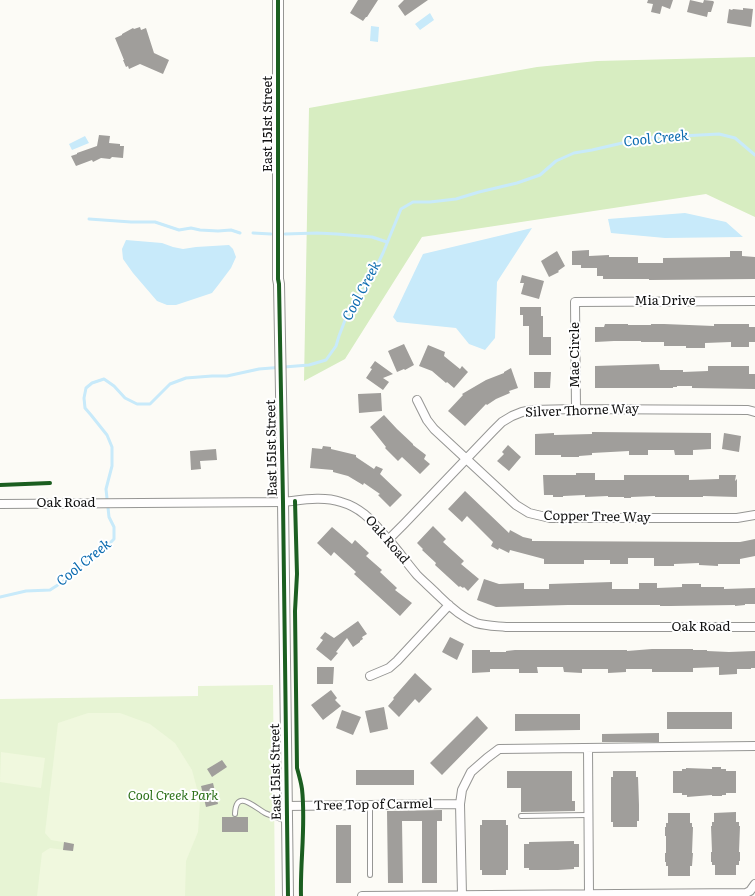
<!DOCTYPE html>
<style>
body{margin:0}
canvas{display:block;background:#fcfbf6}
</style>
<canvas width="755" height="896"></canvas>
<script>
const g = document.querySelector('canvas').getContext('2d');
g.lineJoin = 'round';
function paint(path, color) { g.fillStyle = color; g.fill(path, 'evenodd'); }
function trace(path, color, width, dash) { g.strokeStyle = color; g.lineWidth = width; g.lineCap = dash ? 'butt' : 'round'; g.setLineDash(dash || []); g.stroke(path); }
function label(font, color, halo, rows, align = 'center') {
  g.font = font + ' Literata,serif'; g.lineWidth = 4; g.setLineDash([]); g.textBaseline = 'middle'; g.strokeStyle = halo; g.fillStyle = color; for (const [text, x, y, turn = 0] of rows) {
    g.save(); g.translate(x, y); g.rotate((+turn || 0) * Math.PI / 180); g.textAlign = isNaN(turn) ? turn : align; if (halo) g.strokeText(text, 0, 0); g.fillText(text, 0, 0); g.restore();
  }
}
const green = new Path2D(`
 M273,685L275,896H0V699L198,696V686Z`);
const forest = new Path2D(`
 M755,57V217L706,194L422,237L345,359L304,381L309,108L537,67L597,61Z`);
const pitch = new Path2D(`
 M88,713H120L150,724L175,743L192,770L200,800L198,832L186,861L185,896H37L42,853L50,848L73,851L74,844L51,840L45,833L58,723Z
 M1,752L45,758L41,788L0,782Z`);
const water = new Path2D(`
 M430,13L434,20L420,30L415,24Z
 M371,26L379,27L378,42L370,41Z
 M85,136L89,143L72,150L69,144Z
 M685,213L726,222L743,237L665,238L611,233L608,219Z
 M532,228L497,282L495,338L485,350L469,344L456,328L397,322L393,317L423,254Z
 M126,240L162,243L173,247L183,249L196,247L229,245L233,249L236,257L231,268L219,284L212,293L176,305H167L157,301L133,273L123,259L122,249Z`);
const stream = new Path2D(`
 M89,219L131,222H155L179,230L191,228L200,230L218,231L231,230L240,233
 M253,233L271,234
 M285,234L317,233L337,234L372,237L387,242
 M0,597L26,591L50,590L64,581L87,561L105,548L114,539V527L109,517L106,489L112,466V447L107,435L91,415L85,408L84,398L86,388L92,383L104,379L114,386L125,398L137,404H150L170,384L186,378L212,376H227L259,369L309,365L326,360L336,346L339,336L347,315L369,282L383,253L401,209L413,202H430L456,199L479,192L517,183L540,175L556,161L574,153L592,150L644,138L719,134L735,138L755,155`);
const building = new Path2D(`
 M358,0H378L367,17H366L363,21L350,13Z
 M404,0H428L405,16L398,6Z
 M648,0H673L670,9L662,6L660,14L651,12L653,4L647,3Z
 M690,0L703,3L704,0L713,1L714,2L711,12H708L707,17L687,12Z
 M743,8L753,9L751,27L727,23L729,9L732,10L733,9L743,10Z
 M140,27L141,30L146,28L154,53L169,60L163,74L140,64L129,69L128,66L126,67L123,60H124L115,38L122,35V34L133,28L134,29Z
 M99,135L110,136L109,143L120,144V146H124L123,158L112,157L110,159L101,158L93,162L92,160L76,166L71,156L77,154V153L97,146Z
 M589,250V256L609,255V257H638V263H663V258L730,257V251H742V256L755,257V279L649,280V279H603V276H597V268H581V265H572V251Z
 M557,251L565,266L558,271L559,272L549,277L541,261Z
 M522,275L544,281L539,299L521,294L524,283H520Z
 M520,307H541V316H543V337H551V355H529V326H523V315H520Z
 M605,324H628V325H651V324H664L714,326V324H749V327H755V342H749V347H731V342L705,343V348H686V346H664V342H641V341H614L595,342V327H604Z
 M404,344L414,365L405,370L404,369L397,372L388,351Z
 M428,345L445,352L444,356L460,369L462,366L468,372L454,388L447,382L446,383L432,371L419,366Z
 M375,361L393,374L383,378L389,382L383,390L366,378L372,369L370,368Z
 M659,364L660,370H683V372L708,371V366H749V374H755V389L692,388V386H677V387H673V388H595V366Z
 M511,368L518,388L509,391L510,393L496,399L487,405L486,404L465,426L448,411L463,395L462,394L486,380L504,373V372Z
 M534,372H551L550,388H534Z
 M381,393L382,411L359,413L358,394Z
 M384,415L397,429L413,444V445L426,455L424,459L430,464L420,474L402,457L398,461L385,448L386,447L370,427Z
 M592,432L711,433V449L693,450V455H675L674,450H648V455H629V451L592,453V455L579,456V457H561V455H535V434L554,433V435L592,434Z
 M724,433L741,436L739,452L722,449Z
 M508,445L521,457L509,471L497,461L504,454L502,452Z
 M323,446L331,447V449L356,455V457L374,469L376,466L383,469L380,474L402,495L390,507L378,495L380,494L364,483L363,485L348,476L333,472V470L310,468L312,448L322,449Z
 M216,449L217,460L200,461L201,469L191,470L190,451Z
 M576,473H595V480H624V475H689V480L719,479V475H736L735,481L737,479V497L703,496V497H655V496L631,497V498H624V497H608V496L585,497V495L563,496V497H553V495H544L543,475H576Z
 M465,491L509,533L510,530L523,537L532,539V541L721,542H740L755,539V556L740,559V564H718V566L699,565V563L674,564V566H654V558H628V564H610V560H584V564H544V559L510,550L509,553L499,548L498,550L491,546L493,542L467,516L462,522L448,509Z
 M433,526L446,539L443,542L464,561L461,564L479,579L468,591L464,587L463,588L460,586L459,587L435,565L436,563L422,550L423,549L417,543Z
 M332,527L352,544L355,540L369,553L366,556L382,570L380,572L397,588L395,590L412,603L400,616L354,574L356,572L334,552L331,556L317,543Z
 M484,579L499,584L524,583V589H549V584L612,582V589H639V583H657V588L682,587V584H701V587H724V589L755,588V604H745V605L735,606V605L670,606H660V605H568L496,607L477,600Z
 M358,621L367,634L362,637L363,639L360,641V642L353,647L347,638L336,652L338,653L331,661L316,649L323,640L320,638L325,632L334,638Z
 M450,637L464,644L457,660L442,652Z
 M652,649H693V650H707V651L729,652L755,651V668H751V669H737V674L719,675V667L693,668V672H652V669H626V672L608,673V669H582V673L564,672L563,667H537L538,673H519V669H490V672L472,673V650H490V652H506V651L515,650H627V651Z
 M317,667H334L333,684H317Z
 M415,673L432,689L419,703L415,699L399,717L388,706L394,699L393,698Z
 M331,690L337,698L335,700L341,706L323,720L311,705Z
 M384,707L388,729L370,733L365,711Z
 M342,710L361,717L353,735L336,728Z
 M667,712H732V729H667Z
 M515,714H580V730L515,731Z
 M477,716L488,728L442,775L430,763Z
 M659,733V742H602V734Z
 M222,760L227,767L212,777L207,769Z
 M712,767H721V769H726V771H736V793H726V795H722V796H712V795L687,797V795H682V793H673V771H682V769H686V768L712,769Z
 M356,770H414V785H356Z
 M507,771H572V801H575V811L521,812V788H507Z
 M613,771H636V777H638L639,805V821H637V827H613V822H611V777H613Z
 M213,783L218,804L206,807L201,786Z
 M442,810V821H437V883H422V821H402L403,883H388L387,811Z
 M736,812V822H739V826H740L739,852H740V861H739V865H736V875H715V865H712V862H711V852H712L711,826H712V822H714V813Z
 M668,813H690V823H692V827H693L692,853H693L692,866H690V876H668V866H666V862H665V853H666V836H665V827H666V823H668Z
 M222,817H248V832H222Z
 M482,820H506V825H508V870H506V875H482V870H480V825H482Z
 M336,825H351V883H336Z
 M574,841V844H579V867H574V869L558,870H529V868H524V844H529V842Z
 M64,842L74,844L73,851L63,850Z`);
const service = new Path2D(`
 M370,805V875
 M235,814C236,788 254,807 265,813C271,816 279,818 286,821
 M521,816L588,815`);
const minor = new Path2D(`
 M417,400L427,420L434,429L516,505L529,513L550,518H737L755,515
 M576,409L575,302L755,301
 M0,504L283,502C302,500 323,496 341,502C362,508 372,521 386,537C397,549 406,562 417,575C424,582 432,589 439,596C450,607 461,617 476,623C486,626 496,626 506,627H755
 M389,539L404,524L493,431L502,422L512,416L522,412L532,410L576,409L748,410L755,412
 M370,676L389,668L397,661L449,605
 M588,748L589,894
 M286,806L370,805L460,804
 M462,895L460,804L462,790L471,772L487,758L499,749L755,746
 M362,896L746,893L750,891L755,884`);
const tertiary = new Path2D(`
 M278,0V279L279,284L283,502L288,896`);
const cycleway = new Path2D(`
 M278,0V279L279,284L283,502L288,896
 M0,485L50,483
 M295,501L297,574L295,611L297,768C299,775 301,782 302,789C306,825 300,861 301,896`);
const streetNames = [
 ["East 151st Street",268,124,-90],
 ["Mia Drive",665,301],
 ["Mae Circle",575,355,-90],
 ["Silver Thorne Way",582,411,-2],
 ["East 151st Street",272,448,-91],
 ["Oak Road",66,503],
 ["Copper Tree Way",597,517,1],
 ["Oak Road",387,540,49],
 ["Oak Road",701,627],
 ["East 151st Street",276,772,-91],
 ["Tree Top of Carmel",373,805,-1]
];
const parkNames = [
 ["Cool Creek Park",173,796]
];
const waterNames = [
 ["Cool Creek",656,139,-6],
 ["Cool Creek",362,291,-62],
 ["Cool Creek",84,563,-39]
];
paint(green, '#e7f4d4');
paint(forest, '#d7edc1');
paint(pitch, '#f0f8de');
paint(water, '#c8eafa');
trace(stream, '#c8eafa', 3);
paint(building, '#a09e9b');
trace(service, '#969694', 6);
trace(minor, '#969694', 10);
trace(tertiary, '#969694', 12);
trace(service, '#fffefe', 4);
trace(minor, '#fffefe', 8);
trace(tertiary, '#fffefe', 10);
trace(cycleway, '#1b5e20', 4);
label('13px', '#101010', '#fff', streetNames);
label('italic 13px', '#2c7018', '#fff', parkNames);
label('italic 14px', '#0b6bb0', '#fff', waterNames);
</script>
